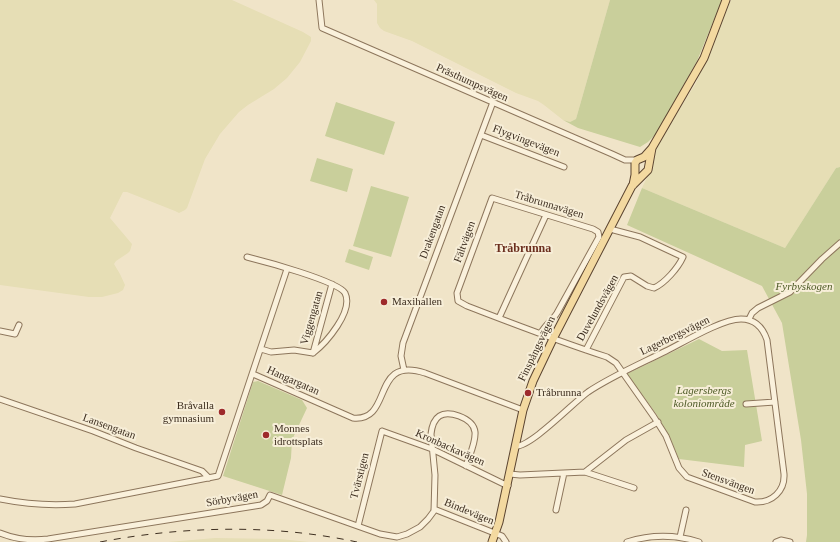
<!DOCTYPE html>
<meta charset="utf-8">
<style>
body{margin:0}
canvas{display:block;background:#f0e4c8}
</style>
<canvas width="840" height="542"></canvas>
<script>
const g = document.querySelector('canvas').getContext('2d');
g.lineJoin = 'round';
function paint(path, color) { g.fillStyle = color; g.fill(path, 'evenodd'); }
function trace(path, color, width, dash) { g.strokeStyle = color; g.lineWidth = width; g.lineCap = dash ? 'butt' : 'round'; g.setLineDash(dash || []); g.stroke(path); }
function label(font, color, halo, rows, align = 'center') {
  g.font = font + ' "Times New Roman",serif'; g.lineWidth = 4; g.setLineDash([]); g.textBaseline = 'middle'; g.strokeStyle = halo; g.fillStyle = color; for (const [text, x, y, turn = 0] of rows) {
    g.save(); g.translate(x, y); g.rotate((+turn || 0) * Math.PI / 180); g.textAlign = isNaN(turn) ? turn : align; if (halo) g.strokeText(text, 0, 0); g.fillText(text, 0, 0); g.restore();
  }
}
const farmland = new Path2D(`
 M0,0H232L303,32L311,37V41L300,62L287,78L274,89L248,105L239,112L220,134L205,159L187,208L185,210L179,213L175,211L127,192H123L110,218L132,244L130,251L128,253L116,261L114,264L120,274L125,285L123,290L118,293L102,297H89L0,285Z
 M374,0H610L576,119L570,122L563,120L544,105L538,101L516,93L412,41L384,31L380,28L377,23V4Z
 M731,0H840V167L836,168L785,248L642,188L653,165L657,145L696,83Z
 M215,538L280,539L309,542H168Z`);
const green = new Path2D(`
 M610,0H722L697,61L656,134L648,142L640,147L578,128L563,120L570,122L576,119Z
 M336,102L395,122L384,155L325,136Z
 M317,158L353,169L347,192L310,181Z
 M840,167V542H806L807,535V494L801,440L782,323L762,286L627,225L642,188L785,248L836,168Z
 M371,186L409,197L391,257L353,246Z
 M349,249L373,257L369,270L345,262Z
 M699,339L722,351L747,350L762,441L745,445L744,467L679,459L669,436L657,415L627,374Z
 M258,381L302,400L307,408L292,440L291,458L282,495L223,476L253,382Z`);
const minor = new Path2D(`
 M319,0L322,28L612,154L625,160H637
 M481,135L564,167
 M247,257C263,261 338,281 345,293C354,311 326,343 313,353
 M499,318L546,215
 M749,319L752,313L758,308L790,292L822,259L840,243
 M0,331L15,334L19,325
 M261,349L271,352L294,350L313,353L332,284
 M586,350L624,277L631,276L647,286L654,288C665,283 678,268 683,257L640,237L610,229
 M404,370L401,356L403,343L493,102
 M253,374L353,418C394,422 370,355 425,373L523,410
 M0,399L93,431L136,448L202,471L209,478
 M746,404L775,402
 M515,446C529,449 574,402 588,392C612,376 640,364 666,351C684,342 722,319 741,319C755,319 763,328 767,340L784,474C785,491 772,503 755,502L687,477L679,468L666,436L654,417L616,363L607,357C560,342 514,324 467,306L458,301L457,293L492,198L593,229L598,232L599,237L557,313C552,321 545,325 541,333
 M585,472L634,488
 M510,474L520,475L585,472L626,440L658,422
 M0,499C25,504 49,506 75,504L218,476L287,269
 M434,509L502,536L506,542
 M556,510L564,473
 M358,526L382,431L432,449L508,486
 M0,533C15,539 32,541 48,539L261,505L267,501L270,495L380,534L397,537L407,534L420,527L428,519L434,511L435,475L431,434C433,416 442,410 459,416C467,419 474,423 475,432C476,443 469,456 466,466
 M680,537L686,510
 M627,542C652,534 674,534 699,542
 M776,542L781,540L790,542`);
const major = new Path2D(`
 M633,185L635,175V163L637,160L644,157L652,148L704,58L726,0
 M492,542L499,522L523,410L533,381L553,339L632,186L648,170L652,148`);
const rail = new Path2D(`
 M100,542C184,526 273,524 357,542`);
const markers = [
 [384,302,4,"#9e2a2b"],
 [528,393,4,"#9e2a2b"],
 [222,412,4,"#9e2a2b"],
 [266,435,4,"#9e2a2b"]
];
const streetNames = [
 ["Prästhumpsvägen",472,83,24],
 ["Flygvingevägen",526,141,21],
 ["Tråbrunnavägen",549,205,17],
 ["Drakengatan",433,232,-70],
 ["Fältvägen",465,242,-70],
 ["Duvelundsvägen",598,308,-61],
 ["Viggengatan",312,318,-74],
 ["Lagerbergsvägen",675,336,-26],
 ["Finspångsvägen",537,349,-64],
 ["Hangargatan",293,381,24],
 ["Lansengatan",109,427,20],
 ["Kronbackavägen",450,448,24],
 ["Tvärstigen",360,476,-76],
 ["Stensvängen",728,482,20],
 ["Sörbyvägen",232,499,-10],
 ["Bindevägen",469,512,22]
];
const parkNames = [
 ["Fyrbyskogen",804,287],
 ["Lagersbergs",704,391],
 ["koloniområde",704,404]
];
const poiNames = [
 ["Maxihallen",392,302],
 ["Tråbrunna",536,393],
 ["Bråvalla",214,406,"right"],
 ["gymnasium",214,419,"right"],
 ["Monnes",274,429],
 ["idrottsplats",274,442]
];
const neighbourhoodNames = [
 ["Tråbrunna",523,249]
];
paint(farmland, '#e6deb5');
paint(green, '#c9cf9b');
trace(minor, '#8d765c', 7);
trace(major, '#5b4430', 9);
trace(minor, '#faf1dc', 5);
trace(major, '#f3d9a0', 7);
trace(rail, '#3d2e20', 1, [7, 7]);
for (const [x, y, r, color] of markers) { const dot = new Path2D(); dot.arc(x, y, r, 0, 2 * Math.PI); g.fillStyle = color; g.fill(dot); trace(dot, '#f7eed8', 1.5); }
label('11px', '#3d2e20', '#f7eed8', streetNames);
label('italic 11px', '#4d5a26', '#f7eed8', parkNames);
label('11px', '#3d2e20', '#f7eed8', poiNames, 'left');
label('bold 12px', '#6b2e1e', '#f7eed8', neighbourhoodNames);
</script>
